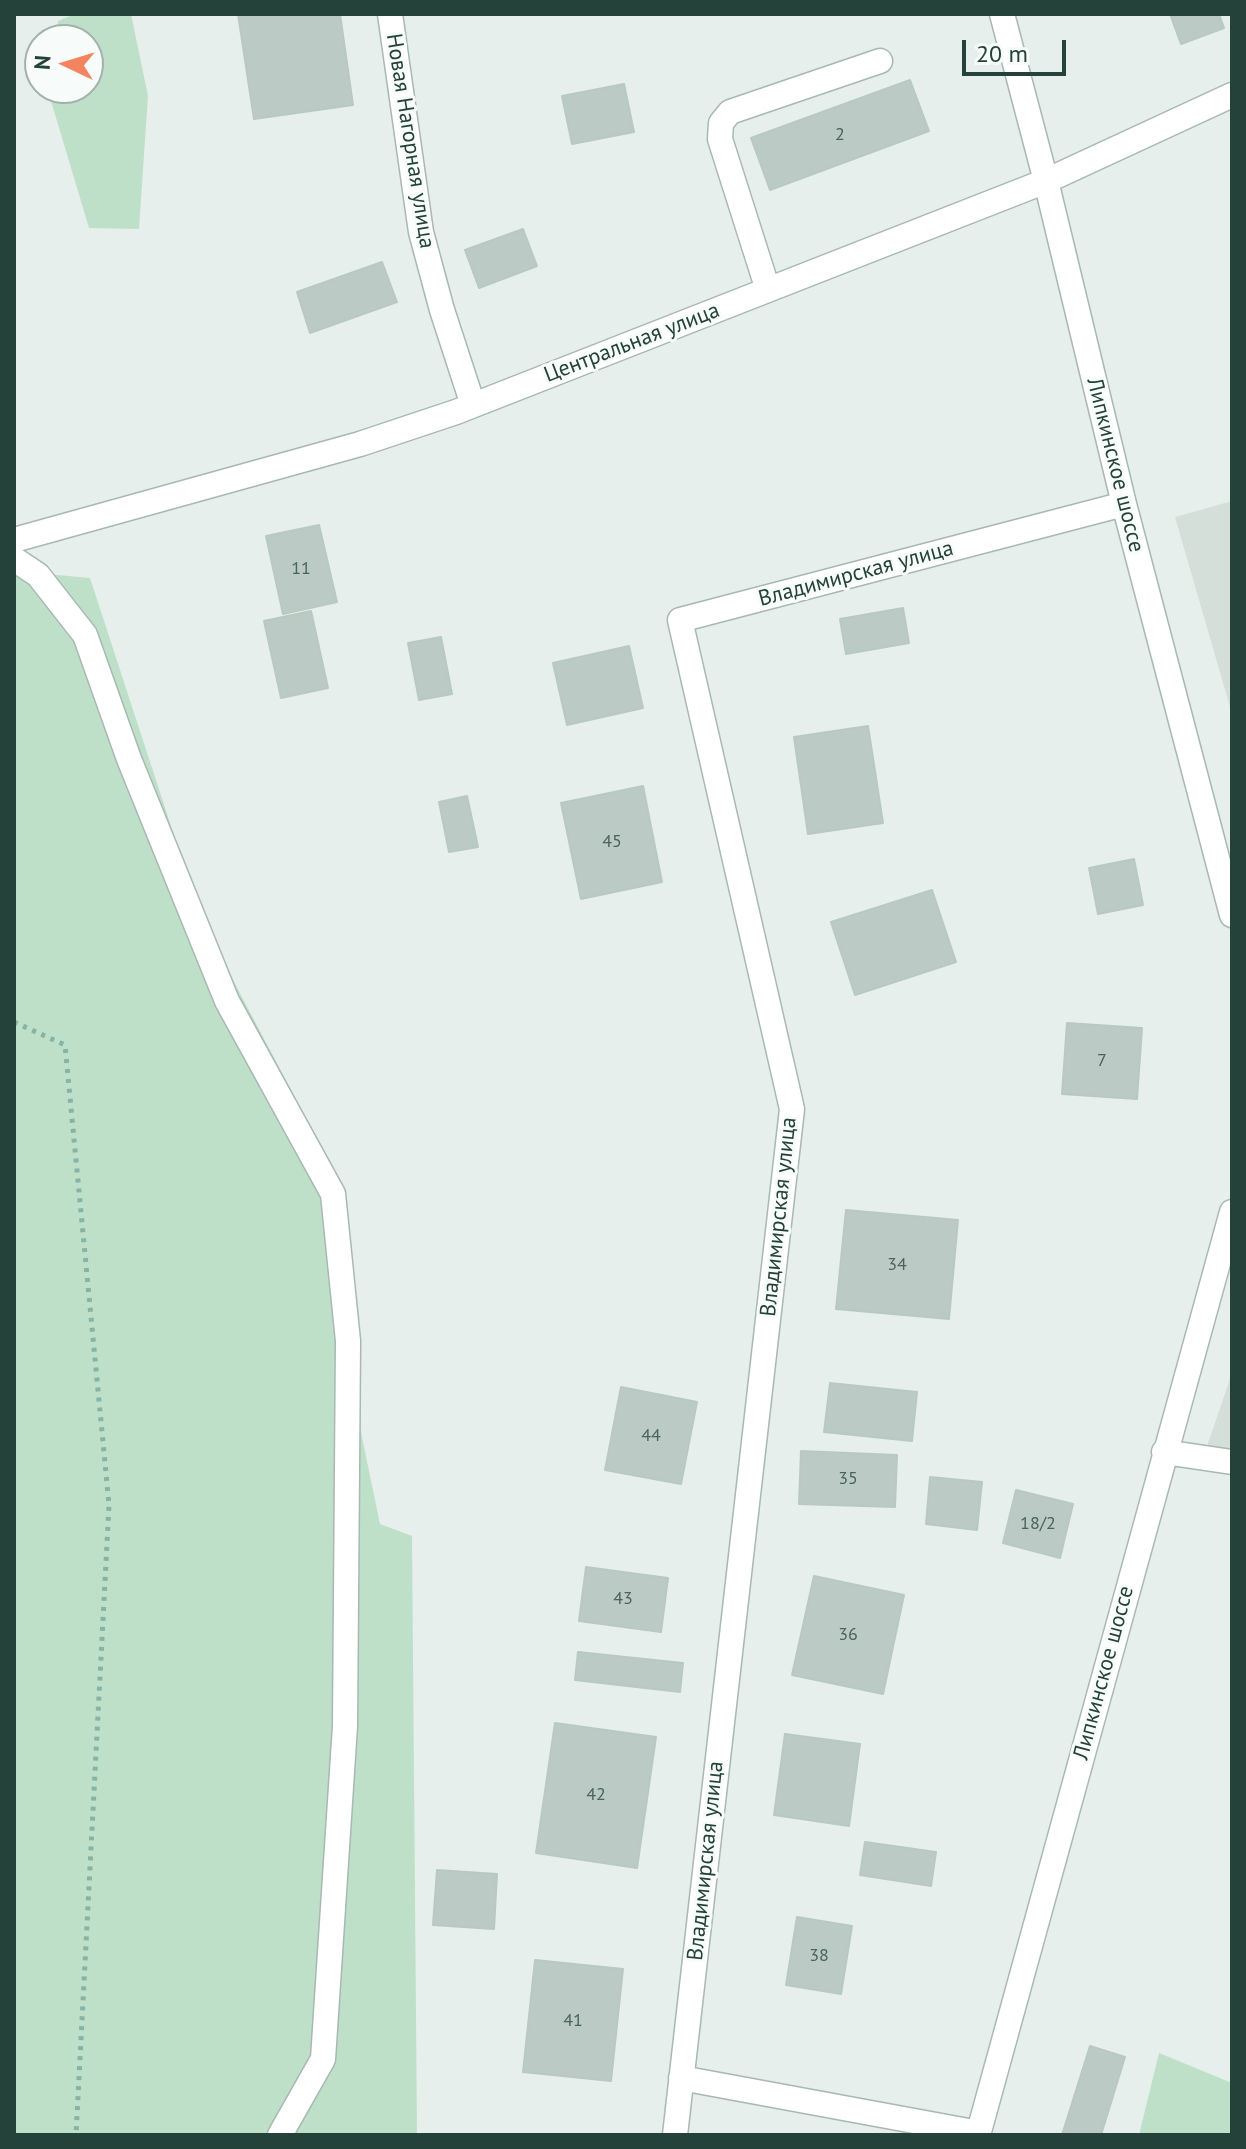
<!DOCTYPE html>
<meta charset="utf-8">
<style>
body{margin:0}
#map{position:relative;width:1246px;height:2149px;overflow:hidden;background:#e6efeb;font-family:"PT Sans",sans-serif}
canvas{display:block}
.frame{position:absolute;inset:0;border:16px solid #24423a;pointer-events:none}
.north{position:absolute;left:24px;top:24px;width:80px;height:80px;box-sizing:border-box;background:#f7fbf9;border:2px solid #a3b1ad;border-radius:50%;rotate:274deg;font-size:22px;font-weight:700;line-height:32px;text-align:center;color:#24423a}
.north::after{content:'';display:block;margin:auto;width:28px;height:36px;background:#f4845f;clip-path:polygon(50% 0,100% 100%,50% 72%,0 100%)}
.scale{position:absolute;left:962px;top:40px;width:104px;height:36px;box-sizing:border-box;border:4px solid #24423a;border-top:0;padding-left:10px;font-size:24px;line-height:28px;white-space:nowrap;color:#24423a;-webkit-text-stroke:6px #f7fbf9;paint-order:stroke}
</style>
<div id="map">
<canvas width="1246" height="2149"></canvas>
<div class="frame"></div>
<div class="north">N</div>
<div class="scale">20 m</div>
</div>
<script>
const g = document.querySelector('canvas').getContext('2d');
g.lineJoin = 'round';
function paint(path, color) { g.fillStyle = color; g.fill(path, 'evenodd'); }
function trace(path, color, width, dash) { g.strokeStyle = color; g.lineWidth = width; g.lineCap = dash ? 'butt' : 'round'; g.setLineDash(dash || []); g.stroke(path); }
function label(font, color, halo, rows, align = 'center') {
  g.font = font + ' "PT Sans",sans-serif'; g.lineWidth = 6; g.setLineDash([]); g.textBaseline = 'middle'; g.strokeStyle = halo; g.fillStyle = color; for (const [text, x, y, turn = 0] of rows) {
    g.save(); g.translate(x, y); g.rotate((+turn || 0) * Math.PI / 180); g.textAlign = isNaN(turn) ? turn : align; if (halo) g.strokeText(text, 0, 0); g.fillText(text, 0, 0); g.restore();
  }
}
const built = new Path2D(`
 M1232,501V714L1175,517Z
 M1232,1373V1461L1204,1455Z`);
const green = new Path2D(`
 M75,14H131L148,96L139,229L89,228L51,101L52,88H88V40H56L58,21Z
 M14,571L90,578L202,921L322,1149L356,1408L380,1524L412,1536L417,2135H14Z
 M1159,2053L1232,2083V2135H1139Z`);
const building = new Path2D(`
 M238,14H340L353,105L254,119Z
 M1170,14H1219L1224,28L1181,44Z
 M910,80L929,131L770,190L751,138Z
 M624,84L634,132L572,144L562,96Z
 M523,229L537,266L479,288L465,250Z
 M382,262L397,302L310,333L297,292Z
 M319,525L337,602L283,614L266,536Z
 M903,608L909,643L846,654L840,619Z
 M311,611L328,688L281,698L264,621Z
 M441,637L452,694L419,700L408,643Z
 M629,646L643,708L567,725L553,663Z
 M868,726L883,823L808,834L794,737Z
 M643,786L662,882L581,899L561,803Z
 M467,796L478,847L449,852L439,802Z
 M1134,859L1143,905L1098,914L1089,868Z
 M932,890L956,962L855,995L831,922Z
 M1067,1023L1142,1028L1137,1099L1062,1094Z
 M846,1210L958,1220L949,1319L836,1309Z
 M830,1383L917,1392L912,1441L824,1432Z
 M621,1387L697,1402L681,1484L605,1470Z
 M801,1451L897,1455L895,1507L799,1504Z
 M930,1477L982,1482L977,1530L926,1524Z
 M1016,1490L1073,1504L1060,1558L1003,1543Z
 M586,1567L668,1578L661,1632L579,1621Z
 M814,1576L904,1595L883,1694L792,1675Z
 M578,1652L683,1663L680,1692L575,1680Z
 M555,1723L656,1737L637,1868L536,1853Z
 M785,1734L860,1744L849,1826L774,1815Z
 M865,1842L936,1852L931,1886L860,1875Z
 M437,1870L497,1874L494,1929L433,1925Z
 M797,1917L852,1926L841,1994L786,1985Z
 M535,1960L623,1969L611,2081L523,2072Z
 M1090,2046L1125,2057L1101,2135H1062Z`);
const path = new Path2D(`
 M14,1022L65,1045L109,1505L76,2135`);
const minor = new Path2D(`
 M390,14L421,232L442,310L473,405
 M1002,14L1046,181L1124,504L1232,915
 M768,290L720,139L721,123L730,112L880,61
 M14,540L360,444L456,412L1046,181L1232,95
 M14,559L38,575L85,635L129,759L227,1001L333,1194L348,1341L345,1726L323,2059L280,2135
 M1164,1452L1232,1462
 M681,2078L979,2133
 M675,2135L792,1109L680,620L1124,504
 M978,2135L1232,1212`);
const numberNames = [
 ["2",840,135],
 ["11",301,569],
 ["45",612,842],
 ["7",1102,1061],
 ["34",897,1265],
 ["44",651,1436],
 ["35",848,1479],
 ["18/2",1038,1524],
 ["43",623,1599],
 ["36",848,1635],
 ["42",596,1795],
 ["38",819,1956],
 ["41",573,2021]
];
const streetNames = [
 ["Новая Нагорная улица",410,141,81],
 ["Центральная улица",632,343,-21],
 ["Липкинское шоссе",1115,465,76],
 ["Владимирская улица",856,574,-15],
 ["Владимирская улица",779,1217,-84],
 ["Липкинское шоссе",1104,1673,-75],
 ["Владимирская улица",706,1861,-84]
];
paint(built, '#d4dfda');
paint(green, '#bfe0c8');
paint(building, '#bbcac4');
trace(building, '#b8c9c2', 2);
trace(minor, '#a8b8b2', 27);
trace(path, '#86b3a5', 5, [4, 6]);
trace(minor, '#fff', 24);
label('18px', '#4a645c', null, numberNames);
label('22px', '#24423a', '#f7fbf9', streetNames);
</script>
